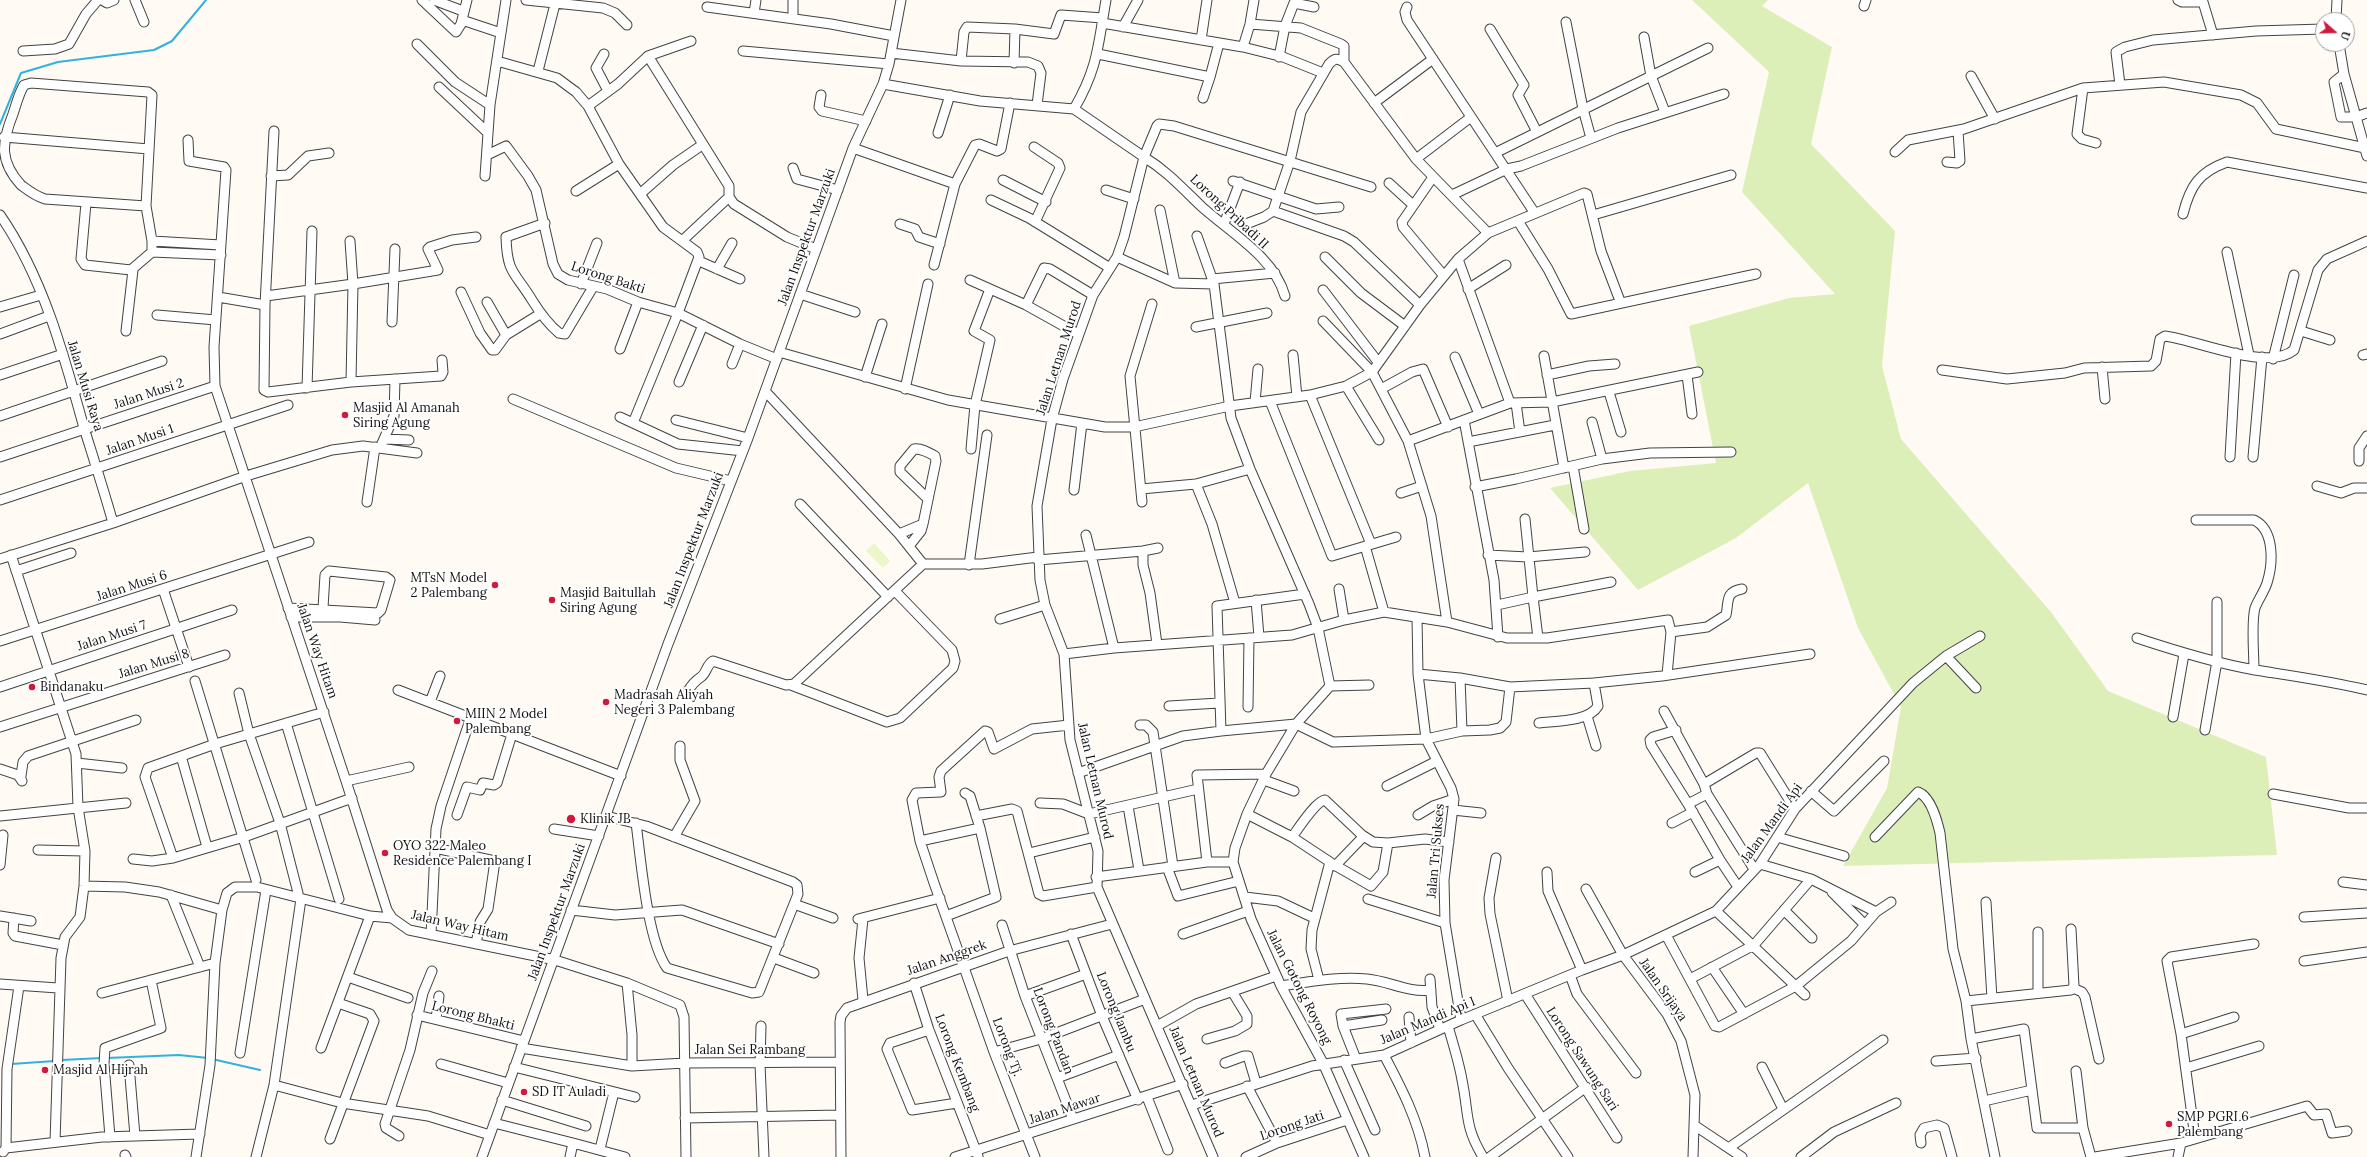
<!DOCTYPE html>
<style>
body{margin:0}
#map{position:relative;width:2367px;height:1157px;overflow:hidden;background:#fffbf4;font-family:Lora,serif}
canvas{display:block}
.north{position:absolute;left:2315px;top:12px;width:40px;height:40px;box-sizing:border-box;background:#fff;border:1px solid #9f9f9f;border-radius:50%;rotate:110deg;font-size:11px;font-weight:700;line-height:16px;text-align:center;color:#101010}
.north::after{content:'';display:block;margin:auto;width:14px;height:18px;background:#d1183d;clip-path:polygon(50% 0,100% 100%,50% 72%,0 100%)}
</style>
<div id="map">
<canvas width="2367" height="1157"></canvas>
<div class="north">U</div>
</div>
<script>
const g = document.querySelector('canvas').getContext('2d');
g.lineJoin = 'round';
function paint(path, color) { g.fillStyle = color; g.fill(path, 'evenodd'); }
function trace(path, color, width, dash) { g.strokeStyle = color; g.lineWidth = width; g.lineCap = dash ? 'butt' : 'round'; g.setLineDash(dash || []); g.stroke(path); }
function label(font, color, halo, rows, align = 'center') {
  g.font = font + ' Lora,serif'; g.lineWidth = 4; g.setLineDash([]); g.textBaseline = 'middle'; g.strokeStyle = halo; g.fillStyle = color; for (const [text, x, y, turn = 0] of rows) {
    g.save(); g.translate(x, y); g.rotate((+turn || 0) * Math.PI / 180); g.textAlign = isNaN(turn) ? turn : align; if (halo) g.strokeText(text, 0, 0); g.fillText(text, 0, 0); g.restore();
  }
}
const green = new Path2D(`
 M1692,0H1768L1762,6L1832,47L1811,144L1895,231L1882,366L1901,439L2051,612L2108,691L2266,757L2277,855L1843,866L1887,788L1901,707L1858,628L1808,483L1736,538L1638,590L1550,488L1630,471L1716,463L1689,326L1789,298L1835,294L1742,192L1769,72Z`);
const pitch = new Path2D(`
 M874,543L890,561L883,568L866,551Z`);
const stream = new Path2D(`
 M0,124L21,73L58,62L154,50L172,41L206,0
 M107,1058L179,1055L208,1058
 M212,1059L260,1070
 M61,1060L102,1058
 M11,1064L55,1061`);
const minor = new Path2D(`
 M102,0L107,3L114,0
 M135,0L144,22
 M422,0L456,32L461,24L467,0
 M434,0L463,11
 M526,0L603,8L615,13L627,25
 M793,0V18
 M2178,0L2182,2H2203L2213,35
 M1864,6L1866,0
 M707,7L831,24L894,36
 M1407,7L1405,12L1407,20L1534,212
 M754,13L756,0
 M462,20L501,33
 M2336,20L2337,0
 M1566,22L1583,109L1591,138
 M1102,23L1243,47L1283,57L1323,73
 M1250,24L1301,28L1341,44L1344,46V62
 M1123,27L1138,0
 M1490,29L1524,85L1518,95L1537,132
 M1644,37L1651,76L1665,112
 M1201,40L1207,0
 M417,44L455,82L490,105
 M2339,44L2344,74L2367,156
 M1243,47L1250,24L1254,0
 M23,51L55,49L69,44L86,14L98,0
 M743,51L889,64
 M891,53L961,61L1028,62L1038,66L1041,73L1037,105
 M604,54L596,68L608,91
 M1098,54L1210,77L1219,43
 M648,56L729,186V197L734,204L787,237L816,249
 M1279,57L1285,26L1294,3L1314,7
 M497,61L557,78L576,92L588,106L619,164L663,227L697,252L699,257L678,313L633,423
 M961,61L964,32L967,27L1015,29L1054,34L1061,15L1103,18
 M1014,63L1015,29
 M538,71L555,4
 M2344,74L2334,82L2341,117H2356L2367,113
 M1971,76L1995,119
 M883,84L980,101L1074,109C1098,68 1098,45 1106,0
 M2120,85L2116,52L2125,47L2153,40L2256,31L2323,29
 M439,87L488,133
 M2083,88L2077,134L2082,139L2096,143
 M821,95L819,107L822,111L866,121
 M1203,98L1210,77
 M1374,103L1433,59
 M588,106L618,84L648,56L691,41
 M1074,109L1144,157L1124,237L1117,257L1093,295L1063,379L1052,419L1037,506L1040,580L1045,605L1064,654L1070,740L1098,851L1097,887L1213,1157
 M274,131L265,305L264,390L268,392L351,382L441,376L443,372L442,360
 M938,133L950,95
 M4,137L149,149
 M188,140L189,161L224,167L226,170L214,347L215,386L346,781L387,910L392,918L409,930L555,960L627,983L680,1005L684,1017L686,1157
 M1034,147L1058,163L1060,168L1035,222
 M853,148L955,184L934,265
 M1895,152L1908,140L1964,129L2083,88L2164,82L2241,95L2257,103L2276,129L2365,148
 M1495,153L1708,48
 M487,155L506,146L528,176L536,190L553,264L558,274L568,280L607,289L638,302L678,313L740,344L777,359
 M1416,159L1471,117
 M1947,162L1957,163L1960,161L1958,131
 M793,168L797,179L838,190
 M271,176L288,175L308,156L329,153
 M485,176L490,105L506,0
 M1433,177L1402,222L1403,227L1444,276
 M1003,180L1046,202
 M1233,181L1316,209L1339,207
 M1389,183L1413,205
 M955,184L975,145L979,144L997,151L1001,149L1010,103
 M1106,190L1134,199
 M576,191L619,164
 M640,194L673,165L702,145
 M1452,195L1507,169L1521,166L1618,128L1724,94
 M991,200L1029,218L1110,268
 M86,203L81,259L85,265L131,270L152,252V241L146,206L152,95L148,92L31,83L24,85C19,93 16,105 13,114C1,144 0,162 21,185C29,191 35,196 45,199L146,206
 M1160,210L1175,283
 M1273,211L1344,236L1354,242L1420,305
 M2183,214C2190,186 2199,172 2227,162L2367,188
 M0,215C43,277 64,355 84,428C94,460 104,491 113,523
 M1593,215L1731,175
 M1518,221L1548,269L1571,314L1756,274
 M545,223L506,237C507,274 515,272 532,300C540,313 547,323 559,333L565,334L593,287
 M900,224L915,229L919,237L940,244
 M1224,224L1240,182
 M1246,224L1264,217L1273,211L1290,161L1301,112L1329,64C1335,58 1337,58 1344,62L1416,159L1488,233
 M1197,236L1214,284L1231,418L1250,469L1309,604L1318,628L1330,686L1296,724L1266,774L1247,814L1235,848L1233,862L1251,919L1281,986L1323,1063L1364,1157
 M683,240L729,197
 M152,241L221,245
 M350,241L353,284L438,270L428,249L430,247L452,240L476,237
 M152,252L221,255
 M2227,252L2249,355
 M1117,257L1175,283L1214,284
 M1325,257L1361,293L1405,326
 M699,261L740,279
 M717,269L732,243
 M1212,279L1275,273
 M970,280L1026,305L1078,334
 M581,284L597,243
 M1468,289L1506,265
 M1323,290L1378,362
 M461,292L480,333L492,350H495L506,335L540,314
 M800,294L855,312
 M266,296L353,284L351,382
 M1285,296C1274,257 1231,233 1202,207C1183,189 1167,171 1144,157L1157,126L1159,124L1174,126L1371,187
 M218,297L265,305
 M487,302L506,335
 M1026,305L1044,268L1050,269L1093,295
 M0,307L41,295
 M157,315L216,320
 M1323,321L1372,372L1408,441L1431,516L1447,622
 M392,322L395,249
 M1196,327L1267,313
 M126,331L133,270
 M2301,331L2330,340
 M0,334L49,316
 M620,349L638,302
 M779,352L948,400L1105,427H1134L1230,406L1310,395L1346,386L1372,372L1420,305L1458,259L1488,233L1584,193L1587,194L1601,251L1620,301
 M1293,355L1297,397
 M2363,355L2367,354
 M1544,356L1564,468
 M1455,357L1479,414
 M2273,359L2294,275
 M732,364L740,344
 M2102,367L2105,399
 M1942,370L2007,379L2065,373L2084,368L2151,366L2156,361L2160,339L2165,336C2197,340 2268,372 2294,350L2318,270L2327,259L2367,241
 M0,375L63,354
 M1547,375L1589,366L1615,364
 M1687,375L1692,414
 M865,377L882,324
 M679,382L703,325
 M1346,386L1379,440
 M307,388L312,231
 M905,389L928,284
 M1381,389L1412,372L1423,369L1448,427
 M765,391L899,534L923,564H982L1038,557
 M1609,392L1621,432
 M1310,395L1371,544
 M513,399L676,468L731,481
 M1270,401L1332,556L1396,537
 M1255,402L1258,369
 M1510,403L1552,402L1698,372
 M1516,403L1520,432
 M0,416L162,361
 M620,417L678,444L743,451
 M676,420L748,438
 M1464,420L1494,580L1498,637
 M1592,422L1602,459
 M384,439L409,440
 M1408,441L1510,403L1458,259
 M1468,442L1555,425
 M380,448L394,416L395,379
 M971,449L975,405L990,340L974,331L990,289
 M0,457L215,386
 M2230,457L2236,353
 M2253,457L2262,357
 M2359,461V448L2367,436
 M1573,466L1584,529
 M1196,484L1212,524L1235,603
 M2317,486L2341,493L2354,488H2367
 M1475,487L1516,479L1602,459L1650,453L1731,452
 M1141,489L1196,484L1250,469
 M1074,490L1082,423
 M1401,493L1422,486
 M0,500L288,405
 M367,502L375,447
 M1142,502L1130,376L1152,304
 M800,504L888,597
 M1525,519L1533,597L1611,582
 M2196,520H2254C2275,530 2273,564 2267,583C2264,592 2258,600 2255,608C2251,622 2254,654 2254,670
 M899,534L923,524L936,461L935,456C928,452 921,448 914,449L900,466V472L928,499
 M1086,535L1114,648
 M909,546L921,531L923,524
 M1365,546L1384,612
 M11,555L76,754L78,807L85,851L84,886L80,917L65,937L61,958L55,1142
 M1488,555L1528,557L1585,552
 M0,559L113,523L246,476L332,450L363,446L417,453
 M1038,560L1143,551
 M969,565L987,435
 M16,571L71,553
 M163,589L189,667
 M1339,589L1344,620
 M1305,594L1217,606L1221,731L1296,724L1333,742L1426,739L1462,731L1490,730L1500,728L1506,722L1510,687
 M1256,600L1259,637
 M1497,605L1533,597L1538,638
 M288,608L378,613L381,610L390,580L386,577L329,571L325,575L323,608
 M291,617H340L375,620
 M1417,617L1418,674L1426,739L1451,788L1454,799L1444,880L1445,923L1461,1020
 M1000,619L1045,605
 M1671,632L1707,627L1726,615C1729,601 1725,592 1742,589
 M2137,638C2176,651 2215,663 2255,670C2293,676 2330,681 2367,690
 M0,641L309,542
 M1157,644L1150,593L1143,565V551L1158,548
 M1064,654L1114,648L1292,635L1344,620L1384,612L1447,622L1507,638H1547L1668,620L1671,632L1667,675
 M1946,656L1976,688
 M1418,674L1460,678L1510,687L1594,683L1662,676L1810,654
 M1460,678L1462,731
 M195,681L256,880
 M791,685L887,722L900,718L953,668L955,661L952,650L895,591
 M1330,686L1369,685
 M0,687L232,610
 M398,690L621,776
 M688,691C692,684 695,681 701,677C707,673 706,665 713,661L786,685L794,684L923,564
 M239,693L249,734L280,823L298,893
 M430,702L440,676
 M1169,706L1219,703
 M1248,707L1249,638
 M1664,711L1704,784L1707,794L1754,869
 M1587,716L1596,746
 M2173,717L2184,654
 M286,723L339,899
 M1539,723C1555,721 1589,722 1598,706L1594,683
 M1140,725H1146L1153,732L1173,866
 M0,727L225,655
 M1676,730L1653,737L1650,740L1651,745L1688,804L1707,794
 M2205,730L2217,661V602
 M181,756L207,847
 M77,763L122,768
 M0,769L18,775L22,781
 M1078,773L1183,736L1221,731
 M21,776L23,762L28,756L136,720
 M1264,780L1294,791
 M346,781L409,767
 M1704,784L1756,753H1760L1795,809
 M1387,786L1437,761
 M1811,791L1834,811L1884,761
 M2273,794L2349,808H2367
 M1040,803L1063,804L1089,814L1198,789
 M1688,804L1720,860L1738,887
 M1128,806L1139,870
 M1453,810L1481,813
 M1247,814L1292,837L1330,862L1312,930L1311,949L1319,980
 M457,815L467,787L480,790L483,783L494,785L497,783L512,734
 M1418,815L1433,806L1454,799
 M0,816L126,803
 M606,816L646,826L793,882L797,885L798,894L759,992L752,993L667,968C647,940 641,860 636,823
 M976,816L1012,809L1017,811L1039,894L1043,896L1097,887
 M1672,823L1693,812
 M554,829L599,836
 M674,837L695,801L680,760V746
 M1292,837C1298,829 1316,801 1325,800L1362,835L1361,839L1335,866
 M1777,837L1844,856
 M1875,837L1918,792C1931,797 1937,820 1940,833L1953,949L1966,1001L1971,1039L1995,1157
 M920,841L980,828
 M1388,843L1425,839L1449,842
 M435,848L495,861L488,909L480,922L476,944
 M38,850L85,851
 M1029,853L1095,837
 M173,858L145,777L148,768L215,744L324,712
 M1496,858L1489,898L1490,914L1508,1001
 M133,859L152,861L173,858L244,837L352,798
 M1207,862L1197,775L1266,774
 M1331,863L1371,886L1383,872L1388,843L1373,842L1362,835
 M1760,864L1811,879L1876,912
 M0,865L3,835
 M1167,867L1178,896L1239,881
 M1547,872L1548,891L1582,970
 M1695,872L1720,860
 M1096,877L1207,862H1233
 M2343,882L2367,885
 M84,886L125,887L159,892L222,910
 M1586,889L1623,955L1667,1014L1681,1041L1695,1095L1693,1157
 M1832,892L1865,925
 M171,895L200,967
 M1245,897L1278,901L1314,918
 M1368,899L1445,923
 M1986,902L1992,998
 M794,904L833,918
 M571,910L615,915L682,910L779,944
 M1784,910L1812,938
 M1716,911L1805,995
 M0,916L31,921
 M946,916L996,897L980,828L970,796L965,793
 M2304,917L2367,913
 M14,918L13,933L15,936L63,945
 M858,919L940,898
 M863,919L859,958L863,1000
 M1002,925L1025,996L1073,1119
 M1071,934L1102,1016L1138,1100
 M1183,934L1248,911
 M431,935L436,829L441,806L471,717
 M1666,935L1715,1026L1719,1027L1796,986L1851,941L1876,912L1891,902
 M774,958L814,973
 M2304,961L2367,952
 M1712,967L1744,1014
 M1570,975L1577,994L1636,1073
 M348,977L408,998
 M1430,979L1432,1007L1440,1029
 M1690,979L1754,945L1811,879
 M627,983L632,1035V1066
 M914,983L929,1030L978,1156
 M0,984L58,988
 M1281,986C1308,982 1339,976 1367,979C1389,981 1408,993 1431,990
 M2073,988L2082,992L2085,997L2099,1059
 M102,993L215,963
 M2038,993V932
 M1525,994L1617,1138
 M1025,996L1086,974
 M1966,1001L2071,990L2074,986L2071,929
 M1475,1014L1508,1068L1568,1157
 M417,1015L524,1041
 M1409,1017L1411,1043
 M436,1019L439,996
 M761,1026L760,1064L764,1157
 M1157,1026L1196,1004L1276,976
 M1343,1026L1382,1020
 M1448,1026C1453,1044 1459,1062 1462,1080C1469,1113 1464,1126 1483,1157
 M929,1030L890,1043L887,1049L912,1110L957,1103
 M2181,1034L2234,1017
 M1207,1039L1235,1031L1247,1024V1016L1233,993
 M1971,1039L2024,1029L2037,1128H2083
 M321,1048L370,916
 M521,1048L632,1066L685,1063L840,1062
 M994,1052L1041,1039L1145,999
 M240,1053L266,890
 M1384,1055C1402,1089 1418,1120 1425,1157
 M1356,1059L1343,1026L1341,1014L1386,1009
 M1344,1060L1375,1130
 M1936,1061L1976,1058
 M1225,1063L1244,1056H1248L1256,1083
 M441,1064L508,1083
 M129,1065L135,1136
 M514,1067L635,1097
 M1762,1067L1783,1109
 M2186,1068L2259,1046
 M2076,1071L2083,1128L2091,1157
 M1057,1078L1119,1055
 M274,1085L342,1103L428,1116L490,1135
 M1247,1086L1277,1143
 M1147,1097L1168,1150
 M502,1100L586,1126
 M1984,1101L2032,1090
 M1192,1105L1312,1066L1384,1055L1461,1020L1582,970L1623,955L1716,911L1760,864L1795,809L1913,683L1946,656L1980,636
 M685,1118L840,1115
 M494,1123L573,1143L570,1157
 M1694,1125L1742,1157
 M399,1136L386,1128L385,1124L410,1050L423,993L432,971
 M110,1137L104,1064L105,1048L161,1028L151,980
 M2195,1138L2181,1034L2167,961L2171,957L2254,944
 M330,1139L374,1021L370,1014L338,1003
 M573,1143L625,1157
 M1921,1143L1920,1135L1924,1128L1937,1125L1944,1128L1952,1157
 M1730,1147L1883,1040
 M6,1148L102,1137L200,1134
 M600,1149L614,1092
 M3,1152L6,1148L7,1069L19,986
 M125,1155L126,1157
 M196,1157L210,1065L215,963L222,910L227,893L235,887H257L370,916L392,918
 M256,1157L274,1085L301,899
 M482,1157L668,644L748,438L853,148L883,84L889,64L901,0
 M841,1157L840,1022L841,1016L847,1008L1009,951L1112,924
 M955,1157L1183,1084
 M1035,1157L994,1052L934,883L920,841L912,800L916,793L941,792L939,777L941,771L985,731L988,732L994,749L1032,729L1069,725
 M1246,1157L1277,1143L1347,1120
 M1490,1157L1586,1087
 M1801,1157L1834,1132L1896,1103
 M2095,1157L2181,1143L2307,1106L2314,1115L2326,1114L2332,1133L2347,1131
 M2178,1157L2181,1143`);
const markers = [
 [345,415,4,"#d1183d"],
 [495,585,4,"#d1183d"],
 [552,600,4,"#d1183d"],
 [32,687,4,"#d1183d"],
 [606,702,4,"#d1183d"],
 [457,721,4,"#d1183d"],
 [571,819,5,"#d1183d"],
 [385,853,4,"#d1183d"],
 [45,1070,4,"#d1183d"],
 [524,1092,4,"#d1183d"],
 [2169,1124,4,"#d1183d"]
];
const streetNames = [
 ["Lorong Pribadi II",1229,212,43],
 ["Jalan Inspektur Marzuki",807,237,-70],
 ["Lorong Bakti",608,278,18],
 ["Jalan Letnan Murod",1059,358,-72],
 ["Jalan Musi Raya",85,386,73],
 ["Jalan Musi 2",149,394,-18],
 ["Jalan Musi 1",140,440,-19],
 ["Jalan Inspektur Marzuki",694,540,-69],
 ["Jalan Musi 6",132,586,-18],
 ["Jalan Musi 7",112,636,-18],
 ["Jalan Way Hitam",317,651,71],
 ["Jalan Musi 8",154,664,-17],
 ["Jalan Letnan Murod",1095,781,77],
 ["Jalan Mandi Api",1772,823,-54],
 ["Jalan Tri Sukses",1436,851,-85],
 ["Jalan Inspektur Marzuki",557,912,-70],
 ["Jalan Way Hitam",460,926,13],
 ["Jalan Anggrek",947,958,-19],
 ["Jalan Gotong Royong",1299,987,63],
 ["Jalan Srijaya",1663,990,55],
 ["Lorong Jambu",1116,1012,68],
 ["Lorong Bhakti",473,1016,14],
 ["Jalan Mandi Api I",1428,1021,-23],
 ["Lorong Pandan",1053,1031,69],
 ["Lorong Tj.",1007,1047,69],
 ["Jalan Sei Rambang",750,1050],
 ["Lorong Sawung Sari",1582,1059,57],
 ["Lorong Kembang",957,1063,69],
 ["Jalan Letnan Murod",1196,1082,67],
 ["Jalan Mawar",1065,1109,-18],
 ["Lorong Jati",1292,1126,-19]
];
const poiNames = [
 ["Masjid Al Amanah",353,408],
 ["Siring Agung",353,423],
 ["MTsN Model",487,578,"right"],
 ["2 Palembang",487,593,"right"],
 ["Masjid Baitullah",560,593],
 ["Siring Agung",560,608],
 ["Bindanaku",40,687],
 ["Madrasah Aliyah",614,695],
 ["Negeri 3 Palembang",614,710],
 ["MIIN 2 Model",465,714],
 ["Palembang",465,729],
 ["Klinik JB",580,819],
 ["OYO 322 Maleo",393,846],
 ["Residence Palembang I",393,861],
 ["Masjid Al Hijrah",53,1070],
 ["SD IT Auladi",532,1092],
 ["SMP PGRI 6",2177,1117],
 ["Palembang",2177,1132]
];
paint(green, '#ddefb8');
paint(pitch, '#edf5cb');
trace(stream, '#31b2dc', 2);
trace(minor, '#434343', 11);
trace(minor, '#fff', 9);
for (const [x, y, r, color] of markers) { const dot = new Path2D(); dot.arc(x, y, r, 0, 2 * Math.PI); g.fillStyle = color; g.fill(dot); trace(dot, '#fff', 1.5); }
label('13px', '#101010', '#fff', streetNames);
label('13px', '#101010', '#fff', poiNames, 'left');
</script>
